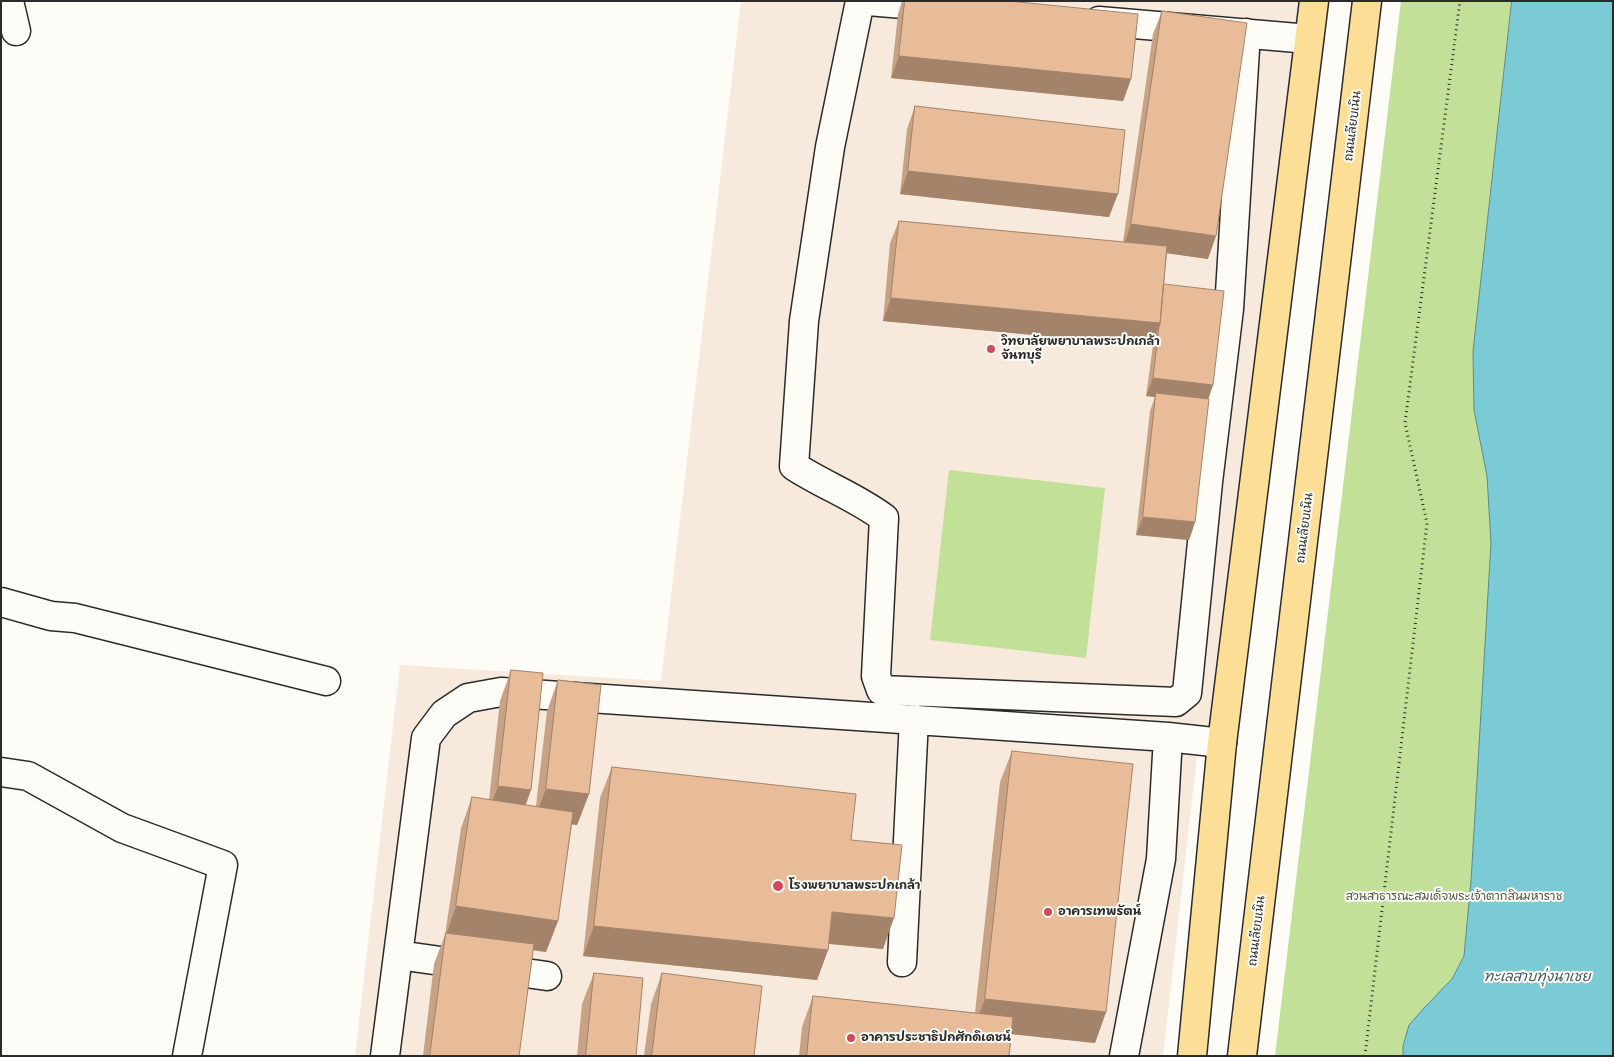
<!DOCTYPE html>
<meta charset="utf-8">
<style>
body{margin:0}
#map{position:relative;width:1614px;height:1057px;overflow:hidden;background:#fdfcf7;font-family:"Playpen Sans",sans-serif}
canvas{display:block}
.frame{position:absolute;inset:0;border:2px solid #2b2b2b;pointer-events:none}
</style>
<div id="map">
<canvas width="1614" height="1057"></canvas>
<div class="frame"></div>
</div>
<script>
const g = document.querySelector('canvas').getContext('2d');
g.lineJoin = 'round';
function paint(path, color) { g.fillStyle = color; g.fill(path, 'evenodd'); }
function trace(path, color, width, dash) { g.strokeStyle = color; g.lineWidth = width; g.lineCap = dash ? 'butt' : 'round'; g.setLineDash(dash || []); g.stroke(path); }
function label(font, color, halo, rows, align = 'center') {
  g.font = font + ' "Playpen Sans","Playpen Sans Thai",sans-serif'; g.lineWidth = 4; g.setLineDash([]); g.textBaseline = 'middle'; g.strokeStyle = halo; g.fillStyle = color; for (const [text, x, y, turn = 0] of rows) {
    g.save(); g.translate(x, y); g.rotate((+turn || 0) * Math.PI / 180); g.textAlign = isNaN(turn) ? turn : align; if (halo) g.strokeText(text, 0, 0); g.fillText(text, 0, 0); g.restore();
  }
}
const built = new Path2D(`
 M741,1H1320L1235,760L1197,756L1163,1056H355L400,665L661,681Z`);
const green = new Path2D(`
 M1401,1H1613V1056H1275Z
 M949,470L1105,488L1086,658L930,640Z`);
const water = new Path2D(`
 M1512,1H1613V1056H1403V1046L1409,1025L1425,1007L1452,979L1464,956L1471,881L1491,543L1487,476L1474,410L1473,352Z`);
const path = new Path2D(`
 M1365,1056L1427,523L1405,423L1460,1`);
const minor = new Path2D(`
 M9,1L16,31
 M860,1L830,147L804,321L794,466C823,485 856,497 884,518L876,676L881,690L1176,702L1187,693L1208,482L1229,309L1246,33
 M868,1L939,7
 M1099,21L1309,39
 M1,602L51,616L75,618L99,624L326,681
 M1,772L28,776L122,828L223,865L187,1056
 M398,955L547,976
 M902,962L914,719
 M385,1056L426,738L444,714L468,698L501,692L1168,737L1222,743
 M1124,1056L1161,859L1168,737`);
const major = new Path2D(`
 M1192,1056L1222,743L1314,1
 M1242,1056L1367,1`);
const wall = new Path2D(`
 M902,1H1009L1131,79L1123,101L891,78L898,14Z
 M1162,11L1208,259L1167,253L1164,286L1208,399L1195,522L1189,540L1136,535L1150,411L1155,397L1146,396L1153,345L1152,346L883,321L890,243L899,221L1123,242L1153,34Z
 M915,106L1109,217L900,194L907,129Z
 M511,670L526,805L536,806L547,711L558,680L589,794L577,825L572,824L558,921L546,952L533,950L519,1056H423L434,964L445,935L461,828L472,797L489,800L500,701Z
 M1012,751L1106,1012L1095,1043L1012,1034L1009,1056H799L802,1027L813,996L975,1013L1000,782Z
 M612,767L851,840L883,949L829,944L828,950L817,980L583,956L600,798Z
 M594,973L636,1056H577L582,1004Z
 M662,973L754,1056H644L651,1004Z`);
const shadedWall = new Path2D(`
 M899,56L1131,79L1123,101L891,78Z
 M908,171L1118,194L1109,217L900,194Z
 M1131,224L1216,236L1208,259L1123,247Z
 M891,298L1160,323L1152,346L883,321Z
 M1153,378L1213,385L1207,403L1156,393L1155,397L1146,396Z
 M1143,517L1195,522L1189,540L1136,535Z
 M498,786L531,790L520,821L487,817Z
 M546,789L589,794L577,825L534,820Z
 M456,906L558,921L546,952L445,938Z
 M832,912L894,918L883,949L821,943Z
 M594,926L828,950L817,980L583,956Z
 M985,999L1106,1012L1095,1043L973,1030Z`);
const building = new Path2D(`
 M905,1H1009L1138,14L1131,79L899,56Z
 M1162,11L1247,23L1216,236L1131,224Z
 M915,106L1125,130L1118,194L908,171Z
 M899,221L1167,246L1160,323L891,298Z
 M1164,284L1224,291L1213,385L1153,378L1159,327L1160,323Z
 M1156,393L1209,399L1195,522L1143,517Z
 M511,670L543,673L531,790L498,786Z
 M558,680L601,685L589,794L546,789Z
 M1012,751L1133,764L1106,1012L985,999Z
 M612,767L856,794L851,840L902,845L894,918L832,912L828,950L594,926Z
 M472,797L573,812L558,921L456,906Z
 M446,933L534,944L519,1056H430Z
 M594,973L643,978L636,1056H586Z
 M662,973L762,986L754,1056H652Z
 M813,996L1013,1017L1009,1056H807Z`);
const markers = [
 [991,349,5,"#d1495b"],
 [778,886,6,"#d1495b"],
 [1048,912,5,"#d1495b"],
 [851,1038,5,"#d1495b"]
];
const streetNames = [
 ["ถนนเลียบเนิน",1353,126,-83],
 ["ถนนเลียบเนิน",1305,528,-83],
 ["ถนนเลียบเนิน",1257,931,-83]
];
const poiNames = [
 ["วิทยาลัยพยาบาลพระปกเกล้า",1001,342],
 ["จันทบุรี",1001,356],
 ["โรงพยาบาลพระปกเกล้า",789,886],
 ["อาคารเทพรัตน์",1058,912],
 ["อาคารประชาธิปกศักดิเดชน์",861,1038]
];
const parkNames = [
 ["สวนสาธารณะสมเด็จพระเจ้าตากสินมหาราช",1454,897]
];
const waterNames = [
 ["ทะเลสาบทุ่งนาเชย",1537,977]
];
paint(built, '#f7e9db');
paint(green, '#c3e098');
paint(water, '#7acbd5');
trace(water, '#5a8b91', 1);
trace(minor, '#2b2b2b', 31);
trace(major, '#2b2b2b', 31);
trace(path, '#2b2b2b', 3, [1, 4]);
trace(minor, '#fdfcf7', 28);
trace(major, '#fdde96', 28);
paint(wall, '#c8a284');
paint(shadedWall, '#a3846b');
paint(building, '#e9bc99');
trace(building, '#a3846b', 1);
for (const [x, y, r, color] of markers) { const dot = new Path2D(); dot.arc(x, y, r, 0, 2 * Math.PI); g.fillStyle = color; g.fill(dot); trace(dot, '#fdfcf7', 2); }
label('12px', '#2b2b2b', '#fdfcf7', streetNames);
label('bold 12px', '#2b2b2b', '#fdfcf7', poiNames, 'left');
label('12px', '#515846', '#fdfcf7', parkNames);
label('italic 14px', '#435b5e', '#fdfcf7', waterNames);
</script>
